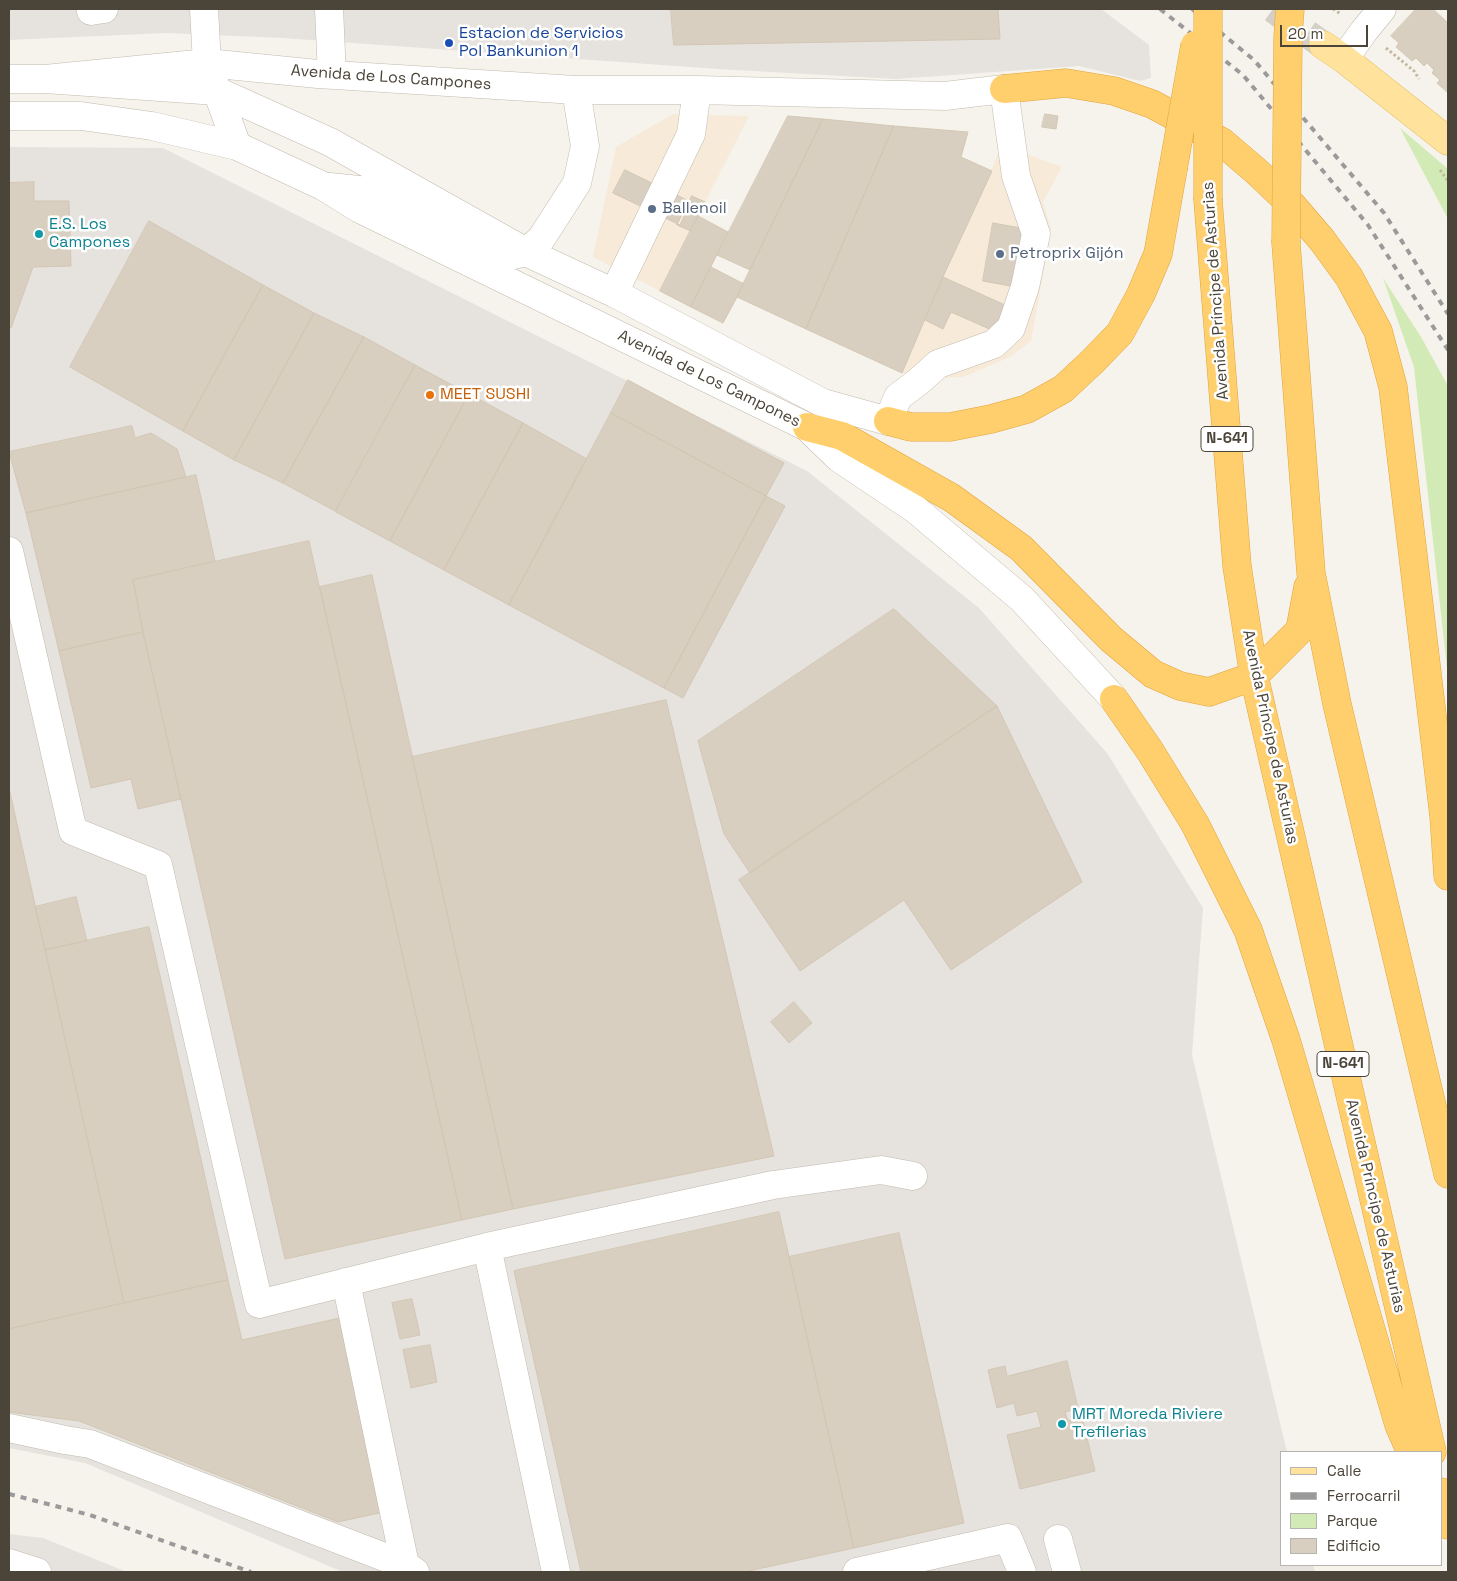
<!DOCTYPE html>
<meta charset="utf-8">
<style>
body{margin:0}
#map{position:relative;width:1457px;height:1581px;overflow:hidden;background:#f6f3ec;font-family:"Space Grotesk",sans-serif}
canvas{display:block}
.frame{position:absolute;inset:0;border:10px solid #4b4439;pointer-events:none}
.legend{position:absolute;left:1280px;top:1451px;width:162px;height:115px;box-sizing:border-box;background:#fff;border:1px solid #b7b4b0;margin:0;padding:6px 9px;list-style:none;font-size:15px;color:#4b4439}
.legend li{display:flex;align-items:center;gap:10px;height:25px}
.legend b{width:25px;border:1px solid #b7b4b0}
.scale{position:absolute;left:1280px;top:25px;width:88px;height:22px;box-sizing:border-box;border:2px solid #4b4439;border-top:0;padding-left:6px;font-size:15px;line-height:18px;white-space:nowrap;color:#4b4439;-webkit-text-stroke:4px #fff;paint-order:stroke}
</style>
<div id="map">
<canvas width="1457" height="1581"></canvas>
<div class="frame"></div>
<ul class="legend">
<li><b style="height:6px;background:#ffe39c"></b>Calle</li>
<li><b style="height:6px;background:#9a9a9a"></b>Ferrocarril</li>
<li><b style="height:14px;background:#d2eab5"></b>Parque</li>
<li><b style="height:14px;background:#d8cfc1"></b>Edificio</li>
</ul>
<div class="scale">20 m</div>
</div>
<script>
const g = document.querySelector('canvas').getContext('2d');
g.lineJoin = 'round';
function paint(path, color) { g.fillStyle = color; g.fill(path, 'evenodd'); }
function trace(path, color, width, dash) { g.strokeStyle = color; g.lineWidth = width; g.lineCap = dash ? 'butt' : 'round'; g.setLineDash(dash || []); g.stroke(path); }
function label(font, color, halo, rows, align = 'center') {
  g.font = font + ' "Space Grotesk",sans-serif'; g.lineWidth = 5; g.setLineDash([]); g.textBaseline = 'middle'; g.strokeStyle = halo; g.fillStyle = color; for (const [text, x, y, turn = 0] of rows) {
    g.save(); g.translate(x, y); g.rotate((+turn || 0) * Math.PI / 180); g.textAlign = isNaN(turn) ? turn : align; if (halo) g.strokeText(text, 0, 0); g.fillText(text, 0, 0); g.restore();
  }
}
const commercial = new Path2D(`
 M673,114L749,116L660,291L593,257L616,147Z
 M1002,145L1062,167L1043,202L1051,230L1031,341L1010,357L963,377L939,378L902,373Z`);
const industrial = new Path2D(`
 M9,9H1101L1149,45L1151,78L1140,81L1079,66L896,79L718,69L282,38L166,33L9,40Z
 M9,147L163,148L807,471L979,608L1107,753L1203,908L1192,1055L1287,1452H1281V1565H1313L1315,1572H343L85,1463L9,1448Z
 M9,1534L43,1538L127,1572H9Z`);
const green = new Path2D(`
 M1400,128L1448,169V219Z
 M1383,278L1421,337L1448,386V678L1414,367Z`);
const building = new Path2D(`
 M671,9H998L1000,39L674,45Z
 M1416,9H1433L1448,23V93L1437,83L1440,80L1432,73L1434,70L1427,63L1424,66L1416,58L1412,61L1396,47L1399,43L1391,36Z
 M1045,114L1058,116L1056,129L1042,127Z
 M788,116L823,119L750,270L717,255Z
 M823,119L894,126L806,329L737,297Z
 M894,126L968,132L961,157L992,171L943,277L902,373L806,329Z
 M625,170L691,202L680,225L613,193Z
 M34,182V201H69L71,266L33,267L11,328L9,327V183Z
 M692,196L705,202L691,231L677,225Z
 M698,216L728,232L691,307L660,291Z
 M149,221L263,285L183,431L70,367Z
 M993,223L1026,229L1016,287L983,281Z
 M711,267L744,284L723,323L691,307Z
 M943,277L1005,305L994,331L951,312L943,329L925,320Z
 M263,285L314,313L234,460L183,431Z
 M314,313L364,337L283,483L234,460Z
 M364,337L415,365L335,511L283,483Z
 M415,365L469,394L390,541L336,512Z
 M628,380L784,463L766,496L611,413Z
 M469,394L523,423L444,570L390,541Z
 M611,413L766,496L664,688L509,605Z
 M523,423L587,459L509,605L444,570Z
 M132,426L135,438L151,433L177,449L186,477L26,513L9,452Z
 M196,475L215,561L133,580L143,632L59,651L26,513Z
 M766,496L785,506L683,698L664,688Z
 M309,541L462,1220L285,1259L143,632L133,580Z
 M372,575L513,1209L462,1220L320,587Z
 M894,609L997,706L750,873L724,834L698,741Z
 M143,632L181,799L138,809L131,779L91,788L59,651Z
 M666,700L774,1156L513,1209L412,757Z
 M997,706L1082,882L951,970L904,900L800,971L739,880Z
 M9,788L124,1303L9,1329Z
 M76,897L87,941L45,950L35,907Z
 M149,927L228,1280L124,1303L45,950Z
 M794,1002L812,1023L789,1043L771,1022Z
 M779,1212L854,1548L744,1572H581L514,1271Z
 M899,1233L964,1523L854,1548L789,1257Z
 M228,1280L242,1340L344,1317L388,1511L338,1522L79,1421L9,1412V1329Z
 M412,1299L420,1335L400,1339L392,1303Z
 M430,1345L437,1382L411,1388L403,1350Z
 M1067,1361L1078,1408L1065,1412L1068,1421L1082,1417L1095,1471L1020,1489L1007,1435L1041,1427L1037,1411L1017,1416L1014,1403L997,1408L988,1370L1005,1366L1007,1376Z`);
const majorTunnel = new Path2D(`
 M1273,9L1323,45`);
const path = new Path2D(`
 M1333,9L1341,14
 M1386,48L1414,71L1419,79
 M1440,170L1448,181`);
const minor = new Path2D(`
 M204,9L207,63L237,146
 M329,9L332,75
 M91,11L104,9
 M1344,59L1364,31L1382,9
 M9,79H45L217,91L330,142L526,252L614,293L823,403L888,421L898,397L918,382L938,364L994,344L1011,328L1025,287L1036,234L1016,176L1004,89L945,96L697,90H576L318,74L207,63L45,79
 M9,116H81L152,126L237,146L323,186L360,209L807,427L839,458L915,509L1022,599L1114,699
 M330,187L368,191L502,258L526,252L541,239L577,183L585,146L576,90
 M614,293L691,134L697,90
 M9,551L73,831L158,865L259,1304L487,1247L773,1185L881,1170L913,1176
 M487,1247L556,1572
 M346,1282L405,1565
 M9,1428L65,1440L90,1444L405,1565L415,1572
 M1058,1539L1067,1572
 M9,1563L37,1572
 M857,1572L1008,1538L1022,1572`);
const major = new Path2D(`
 M1323,45L1344,59L1448,141`);
const highway = new Path2D(`
 M1004,89L1066,83L1114,91L1152,104L1222,142L1256,171L1292,205L1322,240L1349,277L1378,331L1393,387L1444,816L1448,876
 M1208,200L1237,566L1254,676L1432,1452
 M1286,243L1311,573L1337,704L1448,1174
 M888,421L911,427H950L991,419L1027,409L1063,389L1093,361L1120,333L1141,294L1158,254L1173,169
 M807,427L842,436L952,498L1021,548L1111,639L1153,674L1180,686L1209,692L1254,676L1300,630L1308,587
 M1114,699L1150,751L1195,824L1248,930L1286,1040L1399,1425L1411,1452
 M1441,1492L1448,1525`);
const rail = new Path2D(`
 M1160,9L1243,75L1368,225L1448,350
 M1192,9L1254,60L1384,213L1448,314
 M9,1494L90,1515L251,1572`);
const highwayBridge = new Path2D(`
 M1208,9V200
 M1173,169L1195,45
 M1286,243L1288,37L1290,9`);
const markers = [
 [449,43,5,"#1a4fb4"],
 [652,209,5,"#5c6f8a"],
 [39,234,5,"#0f9aa8"],
 [1000,254,5,"#5c6f8a"],
 [430,395,5,"#e8710a"],
 [1062,1424,5,"#0f9aa8"]
];
const shields = [
 [1227,439,52],
 [1343,1064,52]
];
const shieldNames = [
 ["N-641",1227,439],
 ["N-641",1343,1064]
];
const transitNames = [
 ["Estacion de Servicios",459,34],
 ["Pol Bankunion 1",459,52]
];
const streetNames = [
 ["Avenida de Los Campones",391,78,4],
 ["Avenida Príncipe de Asturias",1216,291,-94],
 ["Avenida de Los Campones",709,379,26],
 ["Avenida Príncipe de Asturias",1270,737,78],
 ["Avenida Príncipe de Asturias",1375,1206,77]
];
const serviceNames = [
 ["Ballenoil",662,209],
 ["Petroprix Gijón",1010,254]
];
const cultureNames = [
 ["E.S. Los",49,225],
 ["Campones",49,243],
 ["MRT Moreda Riviere",1072,1415],
 ["Trefilerias",1072,1433]
];
const foodNames = [
 ["MEET SUSHI",440,395]
];
paint(commercial, '#f7ead8');
paint(industrial, '#e6e2dd');
paint(green, '#d2eab5');
paint(building, '#d8cfc1');
trace(building, '#d3c7b4', 1);
trace(majorTunnel, '#d4d0c8', 28, [28, 14]);
trace(minor, '#c2bbae', 29);
trace(major, '#e6c16a', 29);
trace(highway, '#e0a43c', 29);
trace(path, '#c4b79f', 3, [2.5, 2.5]);
trace(minor, '#fff', 28);
trace(major, '#ffe39c', 28);
trace(highway, '#ffcf6e', 28);
trace(rail, '#9a9a9a', 4, [6, 6]);
trace(highwayBridge, '#e0a43c', 29, []);
trace(highwayBridge, '#ffcf6e', 28);
for (const [x, y, r, color] of markers) { const dot = new Path2D(); dot.arc(x, y, r, 0, 2 * Math.PI); g.fillStyle = color; g.fill(dot); trace(dot, '#fff', 2); }
for (const [x, y, w] of shields) { const box = new Path2D(); box.roundRect(x - w / 2, y - 12.5, w, 25, 4); g.fillStyle = '#fff'; g.fill(box); trace(box, '#4b4439', 1); }
label('bold 15px', '#4b4439', null, shieldNames);
label('16px', '#164399', '#fff', transitNames, 'left');
label('16px', '#4b4439', '#fff', streetNames);
label('16px', '#4e5e75', '#fff', serviceNames, 'left');
label('16px', '#0d838f', '#fff', cultureNames, 'left');
label('16px', '#c56008', '#fff', foodNames, 'left');
</script>
